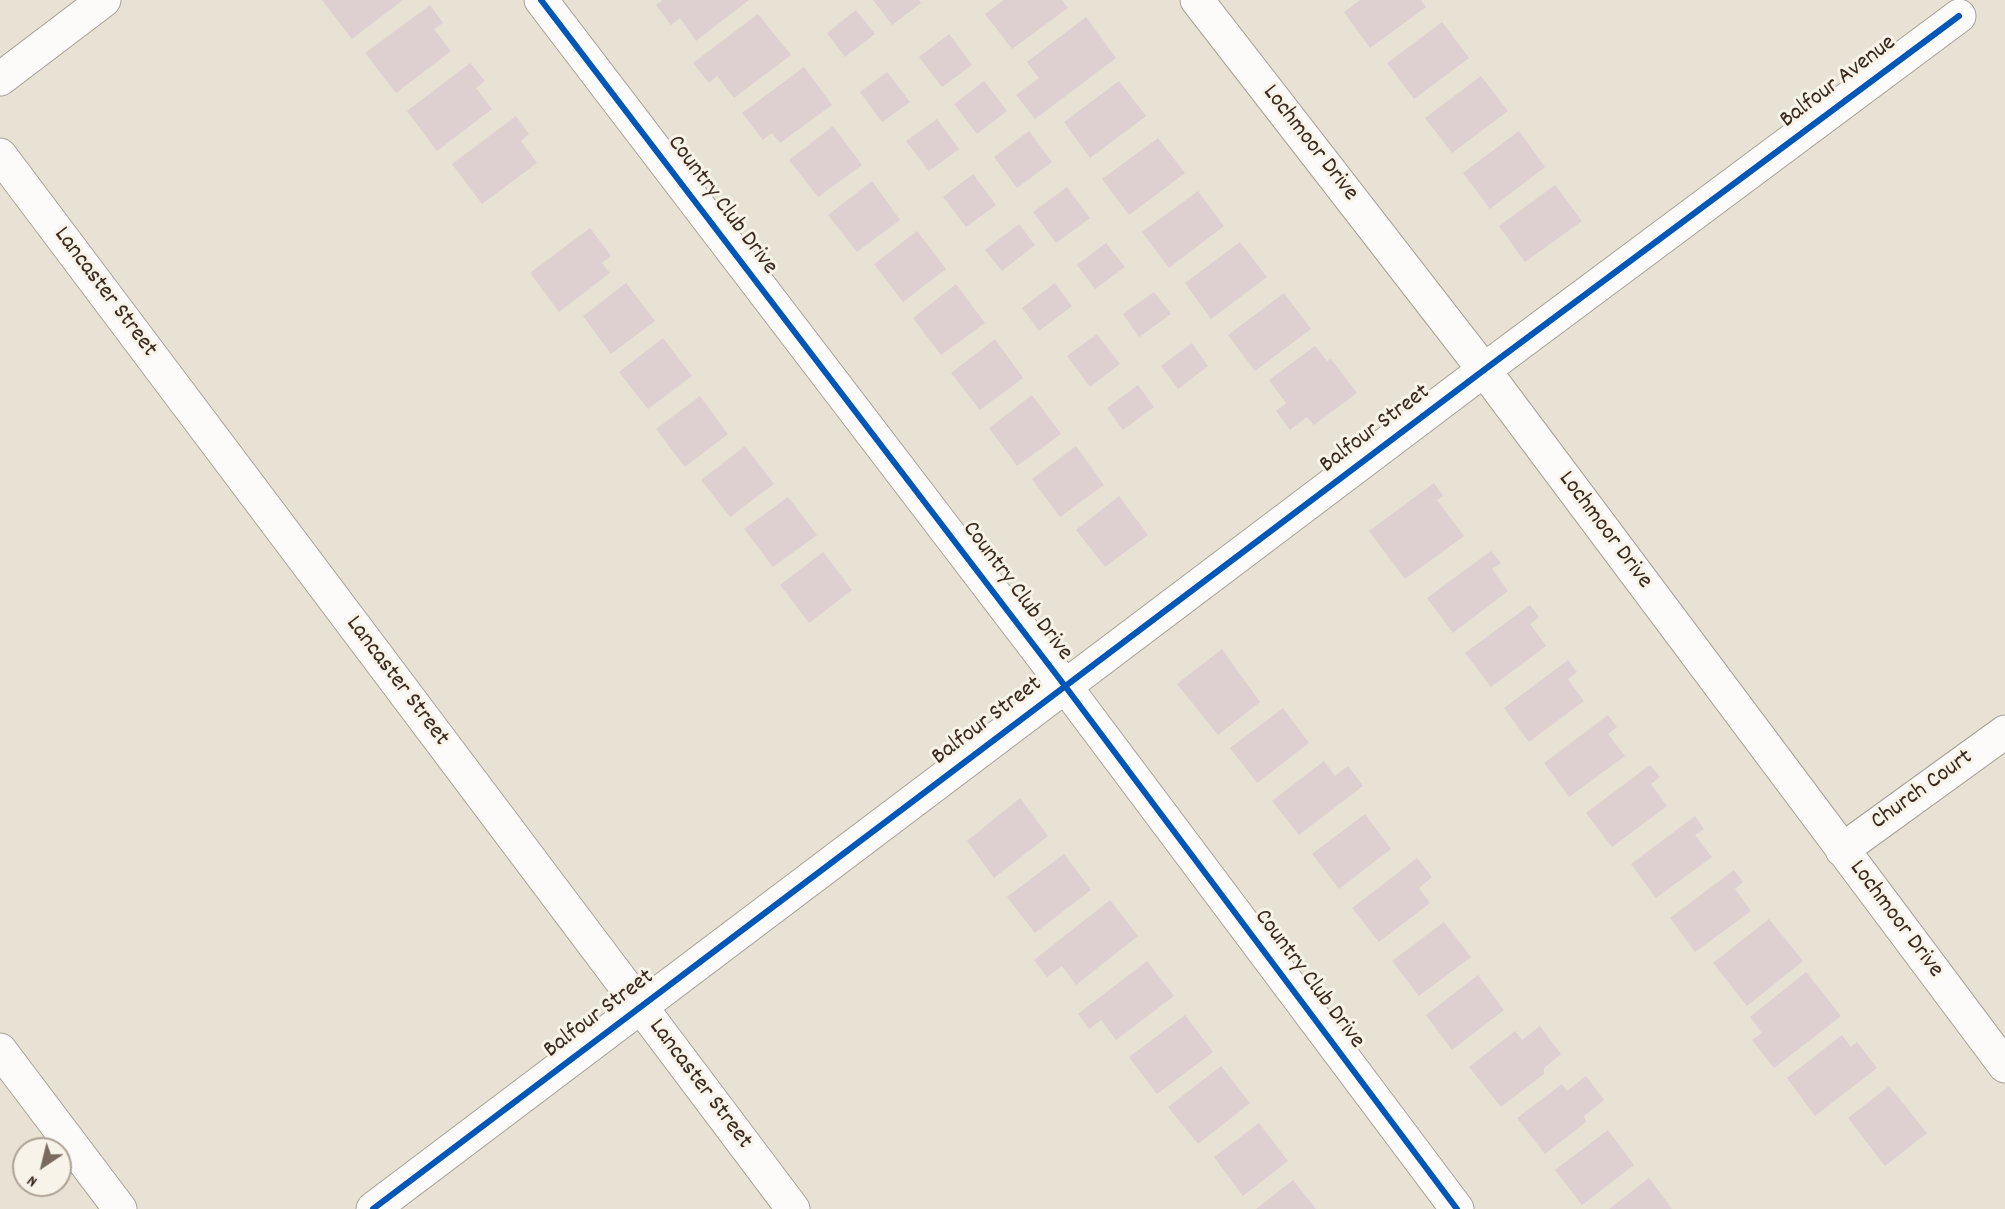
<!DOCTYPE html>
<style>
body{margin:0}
#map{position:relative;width:2005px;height:1209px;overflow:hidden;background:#e8e2d4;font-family:Dekko,sans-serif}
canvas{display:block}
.north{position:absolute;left:12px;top:1137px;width:60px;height:60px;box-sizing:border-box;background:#f7f3e8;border:2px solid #aca397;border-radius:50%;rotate:215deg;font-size:16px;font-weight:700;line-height:24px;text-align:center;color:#3b2a1e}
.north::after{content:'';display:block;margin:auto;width:21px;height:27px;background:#786a5e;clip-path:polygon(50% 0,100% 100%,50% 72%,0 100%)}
</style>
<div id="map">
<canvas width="2005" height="1209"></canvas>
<div class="north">N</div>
</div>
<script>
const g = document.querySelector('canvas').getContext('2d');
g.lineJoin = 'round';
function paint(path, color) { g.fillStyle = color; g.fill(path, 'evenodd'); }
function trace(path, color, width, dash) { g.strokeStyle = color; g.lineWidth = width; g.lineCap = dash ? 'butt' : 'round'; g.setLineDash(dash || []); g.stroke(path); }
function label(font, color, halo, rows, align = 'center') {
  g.font = font + ' Dekko,sans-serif'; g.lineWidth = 6; g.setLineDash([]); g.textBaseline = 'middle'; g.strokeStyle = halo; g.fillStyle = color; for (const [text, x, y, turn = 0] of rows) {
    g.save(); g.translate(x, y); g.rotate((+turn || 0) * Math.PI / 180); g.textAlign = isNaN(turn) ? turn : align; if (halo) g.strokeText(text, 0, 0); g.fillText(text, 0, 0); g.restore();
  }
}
const building = new Path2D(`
 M322,0H403L352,39Z
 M663,0H749L696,41L680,18L671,25L656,5Z
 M873,0H919L921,3L892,25Z
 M1004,0H1062L1068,8L1012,49L985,14Z
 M1360,0H1421L1426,7L1370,48L1344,12Z
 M430,5L443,23L434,29L451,51L396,93L365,53Z
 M856,10L875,34L845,57L827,33Z
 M758,14L791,55L734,98L717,76L709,83L693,63Z
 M1086,17L1116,58L1035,119L1016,95L1039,78L1027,62Z
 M1442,22L1469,58L1414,99L1387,63Z
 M949,34L972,65L942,87L919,57Z
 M470,63L485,81L476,88L492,109L437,151L407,111Z
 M804,67L832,105L780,143L772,133L763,140L742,113Z
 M887,72L910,102L882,122L860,92Z
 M1481,76L1508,111L1452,153L1425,118Z
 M984,81L1007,111L977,134L954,104Z
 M1119,81L1146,116L1090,158L1064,122Z
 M516,116L529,134L521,141L537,163L482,204L452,164Z
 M937,119L959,149L929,171L906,141Z
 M833,126L862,165L818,197L789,160Z
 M1029,131L1052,162L1017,188L994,157Z
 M1519,131L1545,167L1490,209L1463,173Z
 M1158,138L1185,173L1129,215L1102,179Z
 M973,174L996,205L966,227L943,197Z
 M872,181L900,220L857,252L828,215Z
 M1555,185L1582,221L1525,262L1499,226Z
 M1067,187L1090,218L1056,243L1033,212Z
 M1198,191L1224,226L1169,268L1142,232Z
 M1019,224L1035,245L1002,271L985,250Z
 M590,228L611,256L602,263L610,273L559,312L530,273Z
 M917,231L946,269L903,302L874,264Z
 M1240,242L1267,277L1211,319L1185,283Z
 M1106,243L1125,267L1095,289L1077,265Z
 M626,283L655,321L611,354L583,316Z
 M1055,283L1072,306L1039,331L1022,308Z
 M956,284L985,323L941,355L913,318Z
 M1154,292L1171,314L1139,337L1123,314Z
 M1284,293L1311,329L1255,371L1228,335Z
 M1097,334L1120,364L1090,387L1067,356Z
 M663,338L692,376L648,409L619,372Z
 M995,339L1023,378L980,410L951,373Z
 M1192,343L1208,366L1178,389L1161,366Z
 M1315,346L1327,361L1331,359L1357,393L1314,425L1307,417L1290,430L1276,411L1286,403L1269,380Z
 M1138,385L1154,407L1123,430L1107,408Z
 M1032,395L1061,434L1017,466L989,428Z
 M700,396L728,434L685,467L656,429Z
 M745,446L774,484L730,517L701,480Z
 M1076,446L1104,485L1060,517L1032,479Z
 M1434,483L1443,496L1437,500L1464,536L1405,579L1369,531Z
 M1119,496L1148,535L1105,567L1076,530Z
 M788,497L817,535L773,567L744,529Z
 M1491,551L1501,563L1492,569L1508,591L1453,633L1427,598Z
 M823,552L852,590L809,623L780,585Z
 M1530,605L1539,617L1530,624L1546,646L1491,687L1465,653Z
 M1222,649L1260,702L1218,735L1177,684Z
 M1568,660L1577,672L1568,679L1584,701L1529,742L1504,708Z
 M1283,708L1309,743L1257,783L1230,748Z
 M1608,715L1617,727L1608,734L1625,756L1569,797L1544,763Z
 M1324,761L1335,776L1348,766L1363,786L1299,835L1272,801Z
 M1650,765L1660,777L1651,784L1667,806L1612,847L1586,813Z
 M1020,798L1048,836L994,878L967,841Z
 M1365,814L1391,849L1339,889L1312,854Z
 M1695,816L1704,829L1695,835L1712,857L1656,898L1631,864Z
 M1064,854L1091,890L1035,933L1007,897Z
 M1417,858L1432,877L1419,888L1430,903L1379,942L1352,908Z
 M1734,870L1743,882L1735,889L1751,911L1695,952L1670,918Z
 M1110,900L1138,936L1076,985L1062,966L1047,977L1034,960Z
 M1769,919L1803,961L1747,1006L1713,963Z
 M1444,922L1471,957L1419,996L1392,961Z
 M1147,961L1174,996L1116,1040L1101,1020L1089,1029L1078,1014Z
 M1806,972L1841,1016L1774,1068L1752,1040L1762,1033L1750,1017Z
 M1478,975L1504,1010L1452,1050L1426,1015Z
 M1185,1015L1213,1052L1157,1094L1129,1057Z
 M1540,1026L1561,1054L1544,1068V1074L1501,1107L1469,1067L1515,1031L1522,1040Z
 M1842,1035L1851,1047L1857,1042L1877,1068L1815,1116L1787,1078Z
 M1221,1066L1250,1103L1198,1144L1168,1107Z
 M1586,1076L1604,1100L1584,1116L1586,1122L1545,1154L1517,1118L1562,1084L1567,1091Z
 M1889,1086L1927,1133L1885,1166L1848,1118Z
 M1259,1123L1288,1161L1243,1196L1214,1157Z
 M1608,1130L1634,1165L1582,1205L1555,1170Z
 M1649,1178L1672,1209H1609Z
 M1293,1180L1316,1209H1256Z`);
const minor = new Path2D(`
 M541,0L1065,686L1457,1209
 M1197,0L1484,370L2005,1066
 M0,79L104,0
 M0,155L793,1209
 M1842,850L2005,732
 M0,1050L120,1209
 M373,1209L1484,370L1959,16`);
const cycleway = new Path2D(`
 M541,0L1065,686L1457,1209
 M373,1209L1484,370L1959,16`);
const streetNames = [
 ["Balfour Avenue",1839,83,-37],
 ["Lochmoor Drive",1309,144,52],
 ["Country Club Drive",721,206,53],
 ["Lancaster Street",104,293,53],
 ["Balfour Street",1376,430,-37],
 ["Lochmoor Drive",1604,531,53],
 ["Country Club Drive",1016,592,53],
 ["Lancaster Street",396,682,53],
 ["Balfour Street",988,722,-37],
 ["Church Court",1923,791,-36],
 ["Lochmoor Drive",1895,920,53],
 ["Country Club Drive",1308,980,53],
 ["Balfour Street",600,1015,-37],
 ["Lancaster Street",699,1085,53]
];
paint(building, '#decfd1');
trace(minor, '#a6a197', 35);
trace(minor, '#fcfbf9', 33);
trace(cycleway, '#0057b8', 6);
label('24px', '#3b2a1e', '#f7f3e8', streetNames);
</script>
